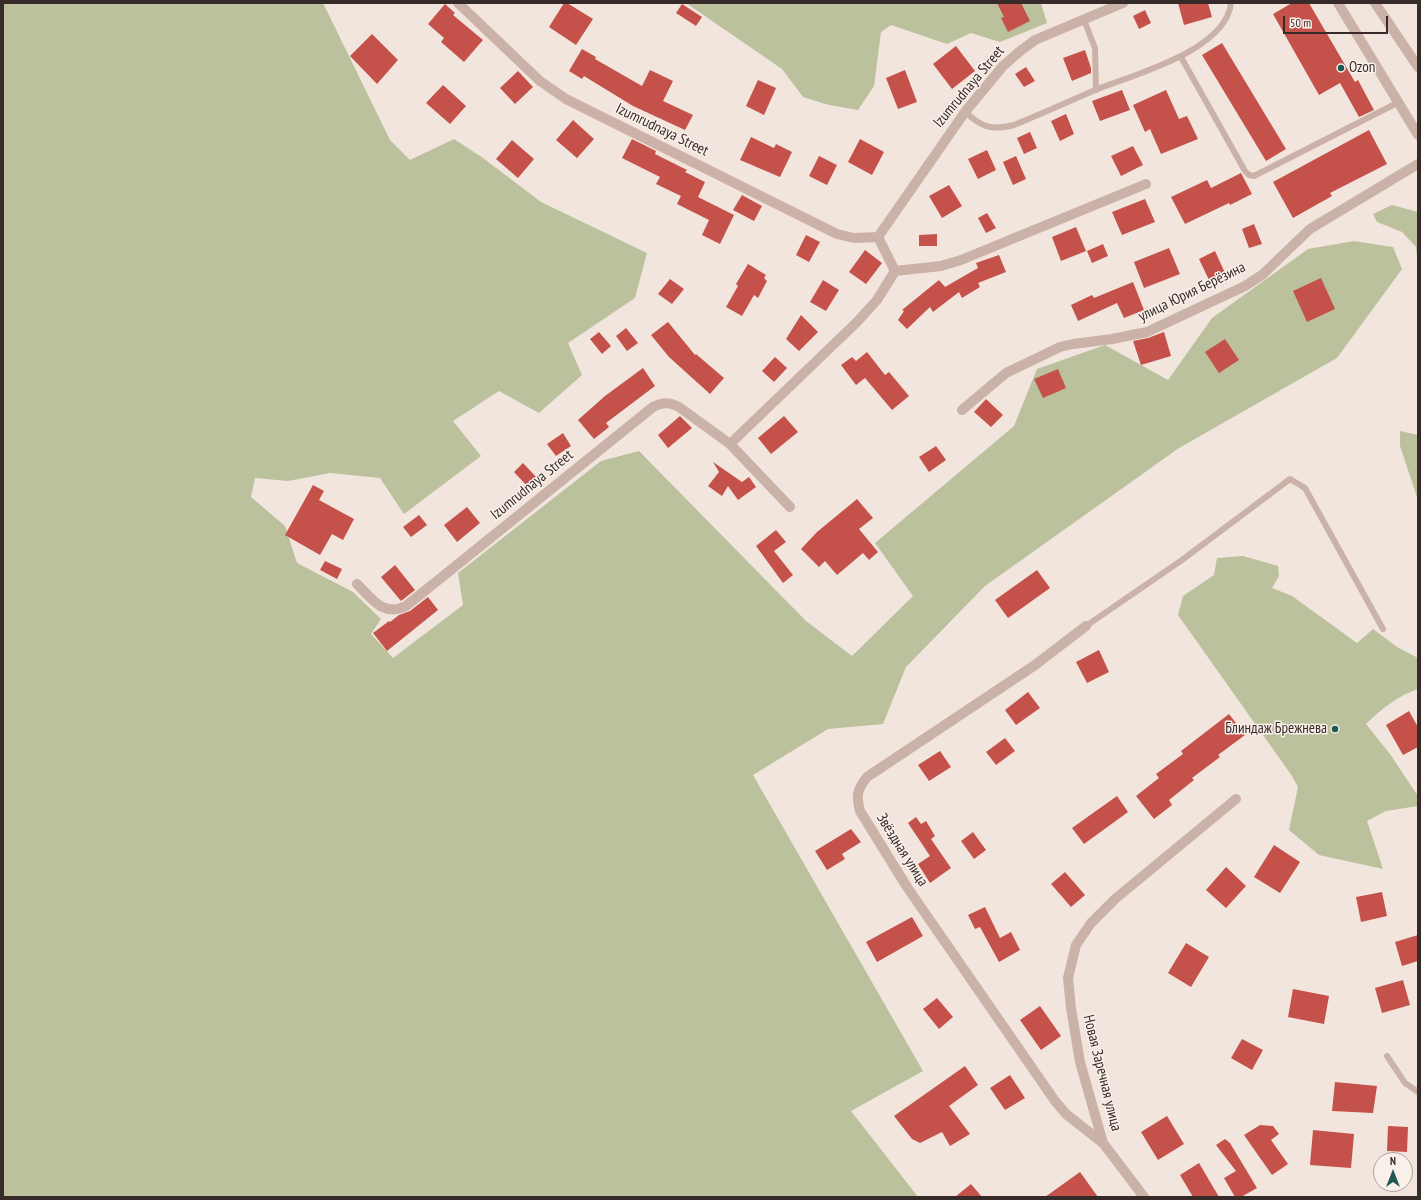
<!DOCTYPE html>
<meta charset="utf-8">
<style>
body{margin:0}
#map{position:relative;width:1421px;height:1200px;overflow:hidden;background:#f2e5dd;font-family:"PT Sans Narrow",sans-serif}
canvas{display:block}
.frame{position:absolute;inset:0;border:4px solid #372b29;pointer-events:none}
.north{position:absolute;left:1373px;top:1152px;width:40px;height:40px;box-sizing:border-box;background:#faf0ea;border:1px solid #aca19d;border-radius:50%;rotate:0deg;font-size:11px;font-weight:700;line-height:16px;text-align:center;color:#372b29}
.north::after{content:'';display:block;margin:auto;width:14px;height:18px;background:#1f5852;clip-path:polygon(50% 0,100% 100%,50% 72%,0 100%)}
.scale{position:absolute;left:1283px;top:16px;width:105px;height:18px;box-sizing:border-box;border:2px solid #372b29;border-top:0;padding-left:5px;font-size:12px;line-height:14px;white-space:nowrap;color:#372b29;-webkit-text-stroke:3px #faf0ea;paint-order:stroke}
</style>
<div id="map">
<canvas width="1421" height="1200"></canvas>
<div class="frame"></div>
<div class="north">N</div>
<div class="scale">50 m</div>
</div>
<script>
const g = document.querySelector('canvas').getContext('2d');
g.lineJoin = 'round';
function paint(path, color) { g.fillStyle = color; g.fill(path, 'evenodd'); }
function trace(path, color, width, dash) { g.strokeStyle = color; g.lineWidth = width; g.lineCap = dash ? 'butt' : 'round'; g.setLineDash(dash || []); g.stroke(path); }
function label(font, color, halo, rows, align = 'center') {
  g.font = font + ' "PT Sans Narrow",sans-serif'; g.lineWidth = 3; g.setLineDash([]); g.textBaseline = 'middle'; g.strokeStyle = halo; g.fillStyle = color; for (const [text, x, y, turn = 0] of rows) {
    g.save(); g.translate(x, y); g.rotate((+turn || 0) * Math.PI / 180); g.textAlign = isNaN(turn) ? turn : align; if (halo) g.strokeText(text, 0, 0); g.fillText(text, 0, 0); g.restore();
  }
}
const green = new Path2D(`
 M3,3H323L390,140L410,160L454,139L483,158L541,202L647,253L635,298L568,343L582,375L539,413L499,391L453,421L481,456L404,514L380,478L330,473L288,481L255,478L251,497L285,526L297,563L353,592L381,619L371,634L393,658L463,605L458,573L601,461L639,451L806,621L852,656L913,596L875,543L1014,426L1037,369L1105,345L1168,380L1212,318L1308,249L1354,241L1393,247L1402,269L1337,358L1179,448L985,586L906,667L883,724L828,729L753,775L923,1071L851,1111L918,1197H3Z
 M686,3H1041L1047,23L1000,42L971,33L947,44L891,25L881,32L874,86L858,110L829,105L803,97L782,69Z
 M1392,205L1418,212V265L1416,247L1402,232L1377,222L1373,214Z
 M1400,431L1418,435V500L1400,446Z
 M1243,556L1278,566L1279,576L1272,588L1292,596L1357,643L1373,629L1397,647L1418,658V689C1399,695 1380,710 1366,724L1390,754L1418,796V806L1386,811L1367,821L1383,869L1319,855L1289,830L1298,787L1292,776L1178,615L1183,596L1214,575L1217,558Z`);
const building = new Path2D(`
 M564,3H567L593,19L576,45L549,27Z
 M997,3H1021L1030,21L1008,32L1001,18L1004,17Z
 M1178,3H1208L1212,17L1184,25Z
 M1292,3H1309L1355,82L1358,80L1374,110L1359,117L1340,83L1319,95L1273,14Z
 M445,4L455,13L453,15L483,40L464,62L441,42L444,38L428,24Z
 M682,4L702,17L696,26L676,13Z
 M1145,10L1151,23L1139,29L1133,16Z
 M372,34L398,60L377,84L350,56Z
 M1222,43L1286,149L1266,161L1202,55Z
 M956,46L975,71L952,89L933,64Z
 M582,49L596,57L595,59L642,86L650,70L673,81L663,101L693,115L685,130L633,106L584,76L582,79L569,71Z
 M1085,50L1091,68V73L1072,81L1063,58Z
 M1026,67L1035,81L1024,87L1015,74Z
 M905,70L917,102L898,109L886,78Z
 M518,71L533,87L515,104L500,88Z
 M758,80L776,88L764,115L746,106Z
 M443,85L466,106L450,124L426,103Z
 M1122,90L1130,110L1100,121L1092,101Z
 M1166,90L1179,119L1187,116L1198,139L1161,154L1150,129L1145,132L1133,105Z
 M1066,114L1074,134L1060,141L1051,121Z
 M573,120L594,139L577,158L556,140Z
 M1369,130L1387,164L1330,193L1332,196L1293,218L1273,182Z
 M1030,132L1037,148L1024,154L1017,138Z
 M751,137L774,148L776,144L792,152L780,177L740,160Z
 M632,139L656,151L655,154L687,170L685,172L705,182L698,197L734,215L720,244L702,235L709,220L677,204L681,196L656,184L660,177L622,158Z
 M860,139L884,152L872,175L848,162Z
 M512,140L534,159L518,178L496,159Z
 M1133,146L1143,165L1121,176L1111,156Z
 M987,150L996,170L978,179L968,159Z
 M819,156L837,165L827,185L809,176Z
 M1016,156L1026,179L1013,185L1003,162Z
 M1241,173L1252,194L1230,205L1229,203L1185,224L1171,197L1207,180L1211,188Z
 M949,185L962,206L942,218L929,196Z
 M742,195L762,206L754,221L733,210Z
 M1145,199L1155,222L1122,235L1112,212Z
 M987,213L996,228L986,233L978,218Z
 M1254,224L1262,244L1249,248L1242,229Z
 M1076,227L1086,251L1061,261L1052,237Z
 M937,234V246H919V235Z
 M806,235L820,242L809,262L796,255Z
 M1103,244L1108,256L1092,263L1087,251Z
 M1169,248L1180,274L1144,288L1134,262Z
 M865,250L882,263L866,284L849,272Z
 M1215,251L1225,273L1209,280L1199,259Z
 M999,255L1006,272L978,283L980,287L962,298L959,292L933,312L930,307L907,329L898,320L904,311L902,310L939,280L945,287L978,268L976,263Z
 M748,264L766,275L764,278L767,281L758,298L754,295L742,316L726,307L738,286L736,284Z
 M1321,278L1335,309L1307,322L1293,291Z
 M670,279L684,289L672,304L658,294Z
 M823,280L839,290L826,311L810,302Z
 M1133,282L1144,310L1124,318L1117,303L1078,321L1071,305L1092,295L1094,298Z
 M801,315L818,332L799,351L786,339Z
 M668,322L695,355L696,354L724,378L710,394L669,357L651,335Z
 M626,328L638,343L627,351L616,336Z
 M599,332L611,346L602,354L590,339Z
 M1164,332L1171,356L1141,365L1133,341L1148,338Z
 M1225,339L1239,360L1219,373L1205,352Z
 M867,352L885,375L889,372L909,396L892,410L865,378L856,385L841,365L852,357L856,361Z
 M775,357L787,368L774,382L762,371Z
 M643,368L655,386L606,423L609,427L594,439L578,420L605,396Z
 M1058,369L1066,388L1043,398L1034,379Z
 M986,399L1003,415L991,427L974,412Z
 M680,416L692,428L668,448L658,435Z
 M784,416L798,432L771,454L758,438Z
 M563,433L571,446L556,456L547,444Z
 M936,446L946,460L929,472L919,457Z
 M713,462L742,482L749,477L756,487L738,500L728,486L722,496L708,486L719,472Z
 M523,463L538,479L529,488L514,472Z
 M313,485L324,491L319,500L354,519L343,540L332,534L320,555L285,535Z
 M857,499L873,518L859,529L878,552L869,560L863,553L837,575L825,561L819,567L801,549L817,532Z
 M467,507L480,523L457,542L444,525Z
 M419,515L427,525L411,537L403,527Z
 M776,530L786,542L774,551L793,575L783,583L756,546Z
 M325,561L342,569L337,579L320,570Z
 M395,565L415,590L401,601L381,577Z
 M1037,570L1050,588L1008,618L995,600Z
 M428,597L438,610L387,651L373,633L389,621L390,622L399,615L410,611Z
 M1099,650L1109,672L1087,683L1076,662Z
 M1028,692L1040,708L1016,725L1005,710Z
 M1409,711L1418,727V747L1403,755L1386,725Z
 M1229,714L1245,735L1218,755L1220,757L1192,778L1194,780L1169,800L1172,805L1154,819L1136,796L1159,778L1156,774L1183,754L1181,751Z
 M1005,738L1015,751L996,765L986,752Z
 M940,751L951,767L929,781L918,765Z
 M1117,796L1128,812L1084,844L1072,828Z
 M916,817L921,824L926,821L935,836L931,839L951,868L930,883L918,864L930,856L908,823Z
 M851,829L861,842L842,854L845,859L827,870L815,851Z
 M973,832L986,850L974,859L961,841Z
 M1274,845L1300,862L1280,893L1254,877Z
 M1226,867L1246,886L1226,908L1206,890Z
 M1065,872L1085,895L1071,907L1051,884Z
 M1382,892L1387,916L1361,922L1356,897Z
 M985,907L1000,938L1011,932L1020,950L999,962L980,927L975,929L968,915Z
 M912,917L923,936L877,962L866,942Z
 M1418,935V961L1402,966L1395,942Z
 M1186,943L1209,957L1191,987L1168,973Z
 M1403,980L1410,1005L1382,1013L1375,988Z
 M1293,989L1329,996L1324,1024L1288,1017Z
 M937,998L953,1017L939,1029L923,1009Z
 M1040,1006L1061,1036L1041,1050L1020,1020Z
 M1242,1039L1263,1050L1252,1070L1231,1058Z
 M965,1066L978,1085L949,1106L970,1134L950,1146L942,1132L920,1143L912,1139L894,1116Z
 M1010,1075L1025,1098L1005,1110L990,1088Z
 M1335,1082L1377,1086L1373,1113L1332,1111Z
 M1167,1116L1184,1144L1158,1160L1141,1132Z
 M1260,1125L1273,1126L1279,1134L1271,1140L1288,1164L1272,1175L1244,1135Z
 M1388,1126L1408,1127L1407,1152L1387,1151Z
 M1313,1130L1354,1134L1351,1168L1310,1165Z
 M1225,1139L1230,1143L1257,1188L1241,1197H1235L1224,1178L1236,1171L1216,1145Z
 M1199,1163L1219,1197H1193L1180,1175Z
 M1080,1172L1098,1197H1045Z
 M971,1184L982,1197H955Z`);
const service = new Path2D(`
 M1084,20L1095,48L1096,90
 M1181,57L1245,171L1249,175L1254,176L1397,103
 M965,112C982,127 991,131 1014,125C1041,114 1068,102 1095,90C1132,75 1226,51 1231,3
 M1086,626L1182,560L1290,479L1305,488L1383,629
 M1387,1056L1405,1083L1418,1092`);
const minor = new Path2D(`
 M458,3L540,81L566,99L837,234L854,238L878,237L895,271
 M1375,3L1418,67
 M878,237L965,112L1003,66L1019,52L1035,40L1123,3
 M962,410L1006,373L1060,347L1073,344L1112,339L1147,332L1245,286L1262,275L1310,229L1418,164
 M730,444L857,322L877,300L895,271L941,266L961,260L1146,184
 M357,584C372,599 383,617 406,606L653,407C663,402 669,402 679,407L730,444L790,507
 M1086,626L1035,665L867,777C857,790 856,795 860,811L907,887L1055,1101L1066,1114L1103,1143
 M1144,1197L1103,1143L1080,1062L1071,1008L1068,978L1076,945L1091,923L1115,899L1236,799`);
const tertiary = new Path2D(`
 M1338,3L1418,135`);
const markers = [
 [1341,68,4,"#1f5852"],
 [1335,729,4,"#1f5852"]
];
const poiNames = [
 ["Ozon",1349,68],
 ["Блиндаж Брежнева",1327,729,"right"]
];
const streetNames = [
 ["Izumrudnaya Street",969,87,-50],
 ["Izumrudnaya Street",662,130,26],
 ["улица Юрия Берёзина",1192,292,-26],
 ["Izumrudnaya Street",532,485,-39],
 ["Звёздная улица",902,850,58],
 ["Новая Заречная улица",1102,1073,76]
];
paint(green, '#bbc19d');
paint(building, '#c4524a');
trace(service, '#cab2a9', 6);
trace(minor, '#cab2a9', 10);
trace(tertiary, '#cab2a9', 10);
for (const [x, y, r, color] of markers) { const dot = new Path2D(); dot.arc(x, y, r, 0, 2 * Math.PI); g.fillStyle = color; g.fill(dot); trace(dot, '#faf0ea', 1.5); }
label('15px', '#372b29', '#faf0ea', poiNames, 'left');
label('15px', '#372b29', '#faf0ea', streetNames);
</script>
